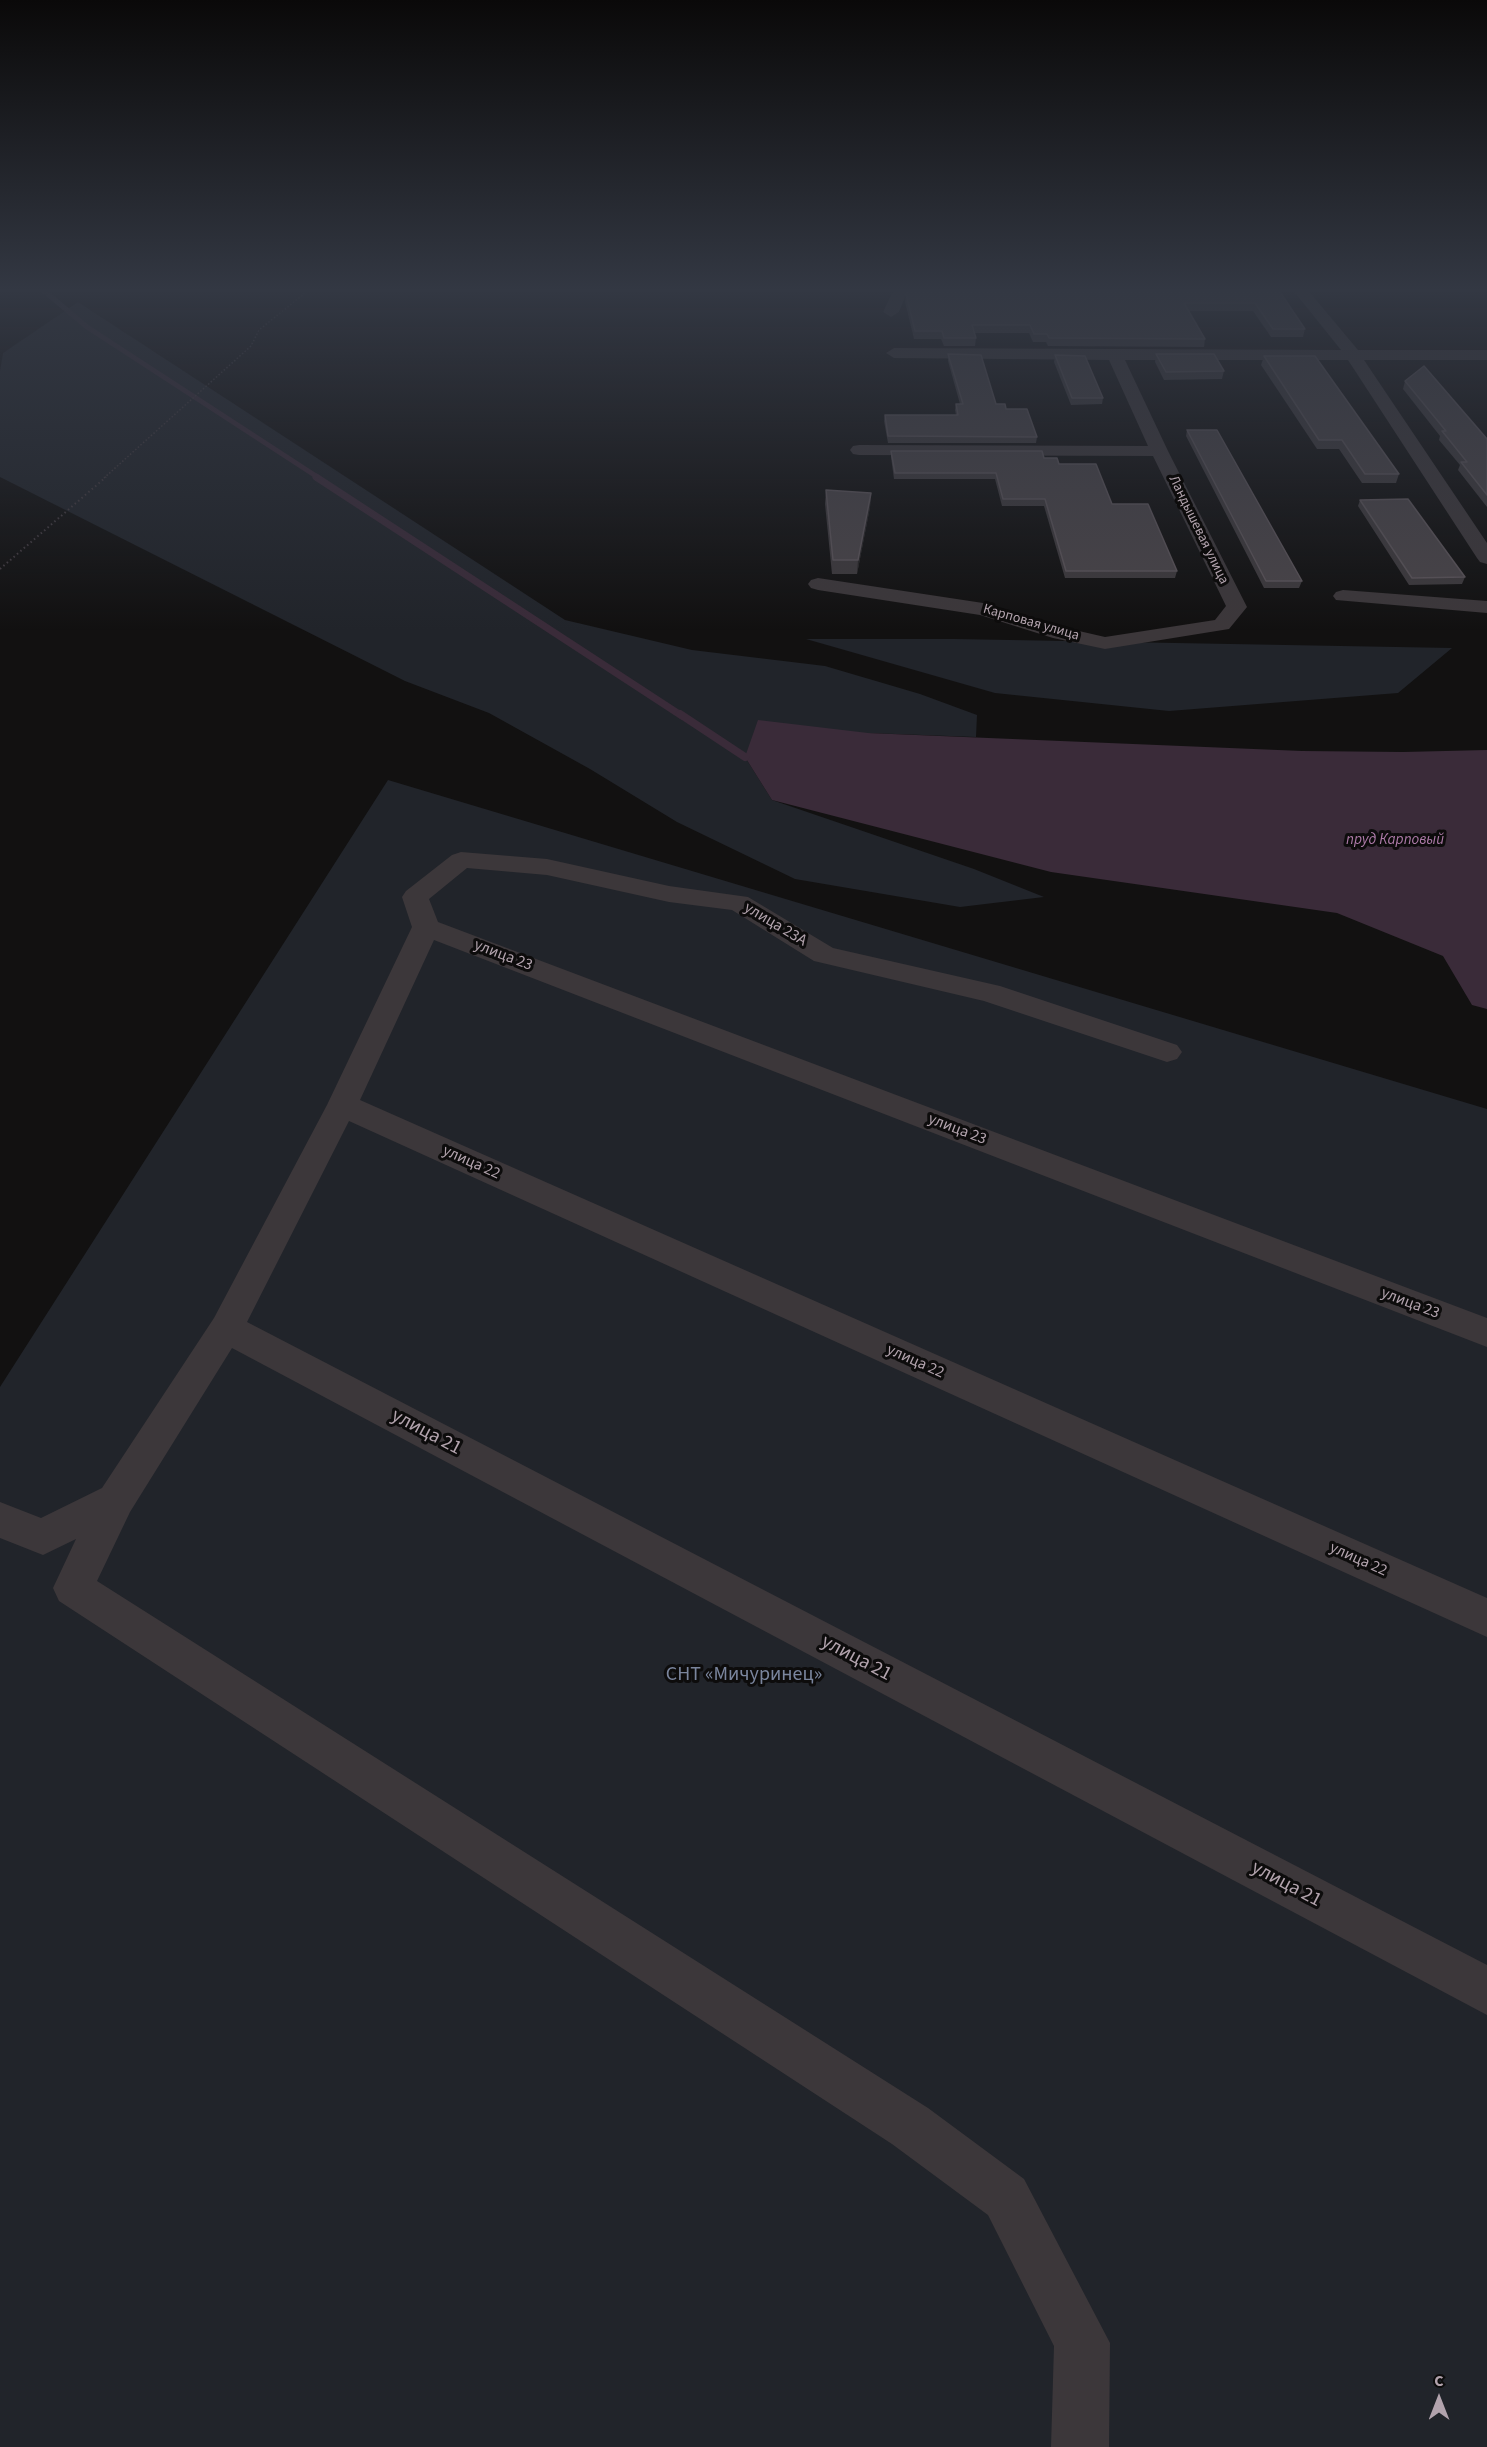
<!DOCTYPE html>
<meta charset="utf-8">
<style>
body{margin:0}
#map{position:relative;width:1487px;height:2447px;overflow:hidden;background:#121111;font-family:"Source Sans 3",sans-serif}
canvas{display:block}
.north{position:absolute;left:1409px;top:2369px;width:60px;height:60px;-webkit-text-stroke:4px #0d0c0c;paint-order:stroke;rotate:0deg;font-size:16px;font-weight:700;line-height:24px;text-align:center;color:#b2a3ad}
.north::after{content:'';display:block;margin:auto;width:21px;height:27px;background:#b2a3ad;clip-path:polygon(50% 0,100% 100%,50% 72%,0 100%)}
</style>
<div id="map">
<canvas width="1487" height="2447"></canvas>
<div class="north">С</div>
</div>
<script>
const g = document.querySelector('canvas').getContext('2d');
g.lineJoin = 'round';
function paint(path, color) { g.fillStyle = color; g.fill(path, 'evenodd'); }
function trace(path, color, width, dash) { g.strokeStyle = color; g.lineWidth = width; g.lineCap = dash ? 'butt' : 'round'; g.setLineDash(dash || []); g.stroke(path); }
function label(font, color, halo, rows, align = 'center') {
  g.font = font + ' "Source Sans 3",sans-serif'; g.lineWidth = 6; g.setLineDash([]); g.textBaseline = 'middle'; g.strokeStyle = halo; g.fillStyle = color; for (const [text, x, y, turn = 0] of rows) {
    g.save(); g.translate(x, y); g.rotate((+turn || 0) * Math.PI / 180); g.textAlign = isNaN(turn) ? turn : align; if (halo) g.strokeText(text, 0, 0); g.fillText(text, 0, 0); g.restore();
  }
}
const green = new Path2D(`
 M78,302L565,620L692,650L825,666L920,694L977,715L976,737L868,733L745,757L772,800L974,869L1044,897L960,907L795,879L677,822L590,769L489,713L405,681L0,477V371L3,353Z
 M806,639H955L1452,648L1398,693L1169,711L995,693Z
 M388,780L1487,1109V2447H0V1387Z`);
const water = new Path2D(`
 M758,720L868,733L1302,751L1403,752L1487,750V1009L1472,1005L1443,956L1337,913L1051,872L772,800L745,757Z`);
const streamFar2 = new Path2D(`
 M42,289L87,327L319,478`);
const streamFar1 = new Path2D(`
 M316,477L682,716`);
const stream = new Path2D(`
 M680,714L745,757`);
const pathFar1 = new Path2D(`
 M104,478L251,346L259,330L310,289`);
const path = new Path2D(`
 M0,569L106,477`);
const minor = new Path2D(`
 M894,289H908L899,312L891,317L883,312Z
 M1292,289H1307L1358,350H1487V360H1364L1487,543V564L1480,562L1477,558L1348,360H1125L1168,451L1247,607L1229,629L1105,649L1053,638L980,615L818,590L811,588L808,584L811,580L818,578L983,603L1066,628L1105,637L1215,620L1226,606L1153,456L859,455L853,454L850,450L853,446L859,445L1148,446L1109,360L894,358L886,353L894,348L1341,350Z
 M1343,590L1487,601V613L1336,600L1333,596L1336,592Z
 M461,852L547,859L669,886L748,897L833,948L1000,986L1177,1045L1182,1052L1177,1059L1167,1062L984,1001L814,961L732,910L669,902L547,875L467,868L429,899L438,922L1487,1318V1347L434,940L360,1100L1487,1598V1637L349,1121L247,1322L1487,1965V2015L232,1348L130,1512L97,1581L928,2108L1024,2179L1110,2343L1109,2447H1051L1054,2346L988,2215L892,2144L59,1601L53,1588L76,1539L43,1555L0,1538V1502L41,1518L102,1488L214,1318L327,1105L412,927L402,897L406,891L452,855Z`);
const wall = new Path2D(`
 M1278,289L1305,329L1303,337H1271L1253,311H1189L1205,339L1204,347L1048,346L1046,342H1033L1029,333H975L976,338L975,346H944L941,339H914L905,302L906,294Z
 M948,354L996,404L1006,409L1037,437L1036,443H888L884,421L885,415H956L955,410L956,404H960L948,361Z
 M1156,354L1224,371L1222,379L1164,380L1155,362Z
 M1055,355L1103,398L1102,404L1071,405L1054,362Z
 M1264,356L1399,474L1396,483H1362L1339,449H1317L1261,365Z
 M1405,381L1487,439V507L1458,470L1460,465L1439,440L1440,436L1403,389Z
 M1187,430L1302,581L1299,588H1264L1186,436Z
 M891,451L1044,458L1059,464L1112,504L1177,571L1175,578H1065L1044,506H1002L995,479H894L891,457Z
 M826,490L871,493L870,507L857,574H832L825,504Z
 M1360,500L1465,577L1462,584L1409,585L1358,506Z`);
const shadedWall = new Path2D(`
 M871,493L870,507L857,574L858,560Z`);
const building = new Path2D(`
 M908,289H1278L1305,329H1273L1255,303H1184L1205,339L1049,338L1047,334H1034L1030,325H972L976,338H944L942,331H915L906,294Z
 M948,354L981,355L996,404H1005L1006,409H1027L1037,437L888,436L885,415H958L956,404H963Z
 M1156,354H1214L1224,371L1166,372Z
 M1055,355L1085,356L1103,398H1072Z
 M1264,356H1315L1399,474H1365L1342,440H1319Z
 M1424,366L1487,439V495L1461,462H1467L1442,431H1446L1405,381Z
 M1187,430H1217L1302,581H1266Z
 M891,451H1042L1044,458H1057L1059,464H1096L1112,504H1148L1177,571H1066L1045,499H1003L996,473H895Z
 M826,490L871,493L858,560H833Z
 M1408,499L1465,577L1412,578L1360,500Z`);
const farStreetnames = [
 ["Ландышевая улица",1198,530,64],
 ["Карповая улица",1031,623,16]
];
const farWaternames = [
 ["пруд Карповый",1395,841]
];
const streetNames = [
 ["улица 23А",775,925,31],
 ["улица 23",503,956,21],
 ["улица 23",957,1130,21],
 ["улица 22",471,1163,24],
 ["улица 23",1410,1304,21],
 ["улица 22",915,1362,24],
 ["улица 22",1358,1560,24]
];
const nearStreetnames = [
 ["улица 21",426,1433,28],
 ["улица 21",856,1659,28],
 ["улица 21",1286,1885,28]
];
const nearParknames = [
 ["СНТ «Мичуринец»",744,1676]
];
paint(green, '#21242a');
paint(water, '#3a2b39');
trace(streamFar2, '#3a2b39', 5);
trace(streamFar1, '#3a2b39', 7);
trace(stream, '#3a2b39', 8);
trace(pathFar1, '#433c41', 1.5, [1.5, 2]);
trace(path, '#433c41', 2, [1.5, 3]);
paint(minor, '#3c373a');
paint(wall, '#3d393c');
paint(shadedWall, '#262425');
paint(building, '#494448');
trace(building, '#5a5358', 1.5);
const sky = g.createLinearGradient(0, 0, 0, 631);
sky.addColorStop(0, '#0a0909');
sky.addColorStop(0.46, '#333843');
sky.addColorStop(1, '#33384300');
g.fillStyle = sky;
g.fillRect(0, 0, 1487, 631);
label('14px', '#b2a3ad', '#0d0c0c', farStreetnames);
label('italic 15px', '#ad7aa8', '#0d0c0c', farWaternames);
label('16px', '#b2a3ad', '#0d0c0c', streetNames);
label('20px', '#b2a3ad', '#0d0c0c', nearStreetnames);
label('20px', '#7a859d', '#0d0c0c', nearParknames);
</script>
